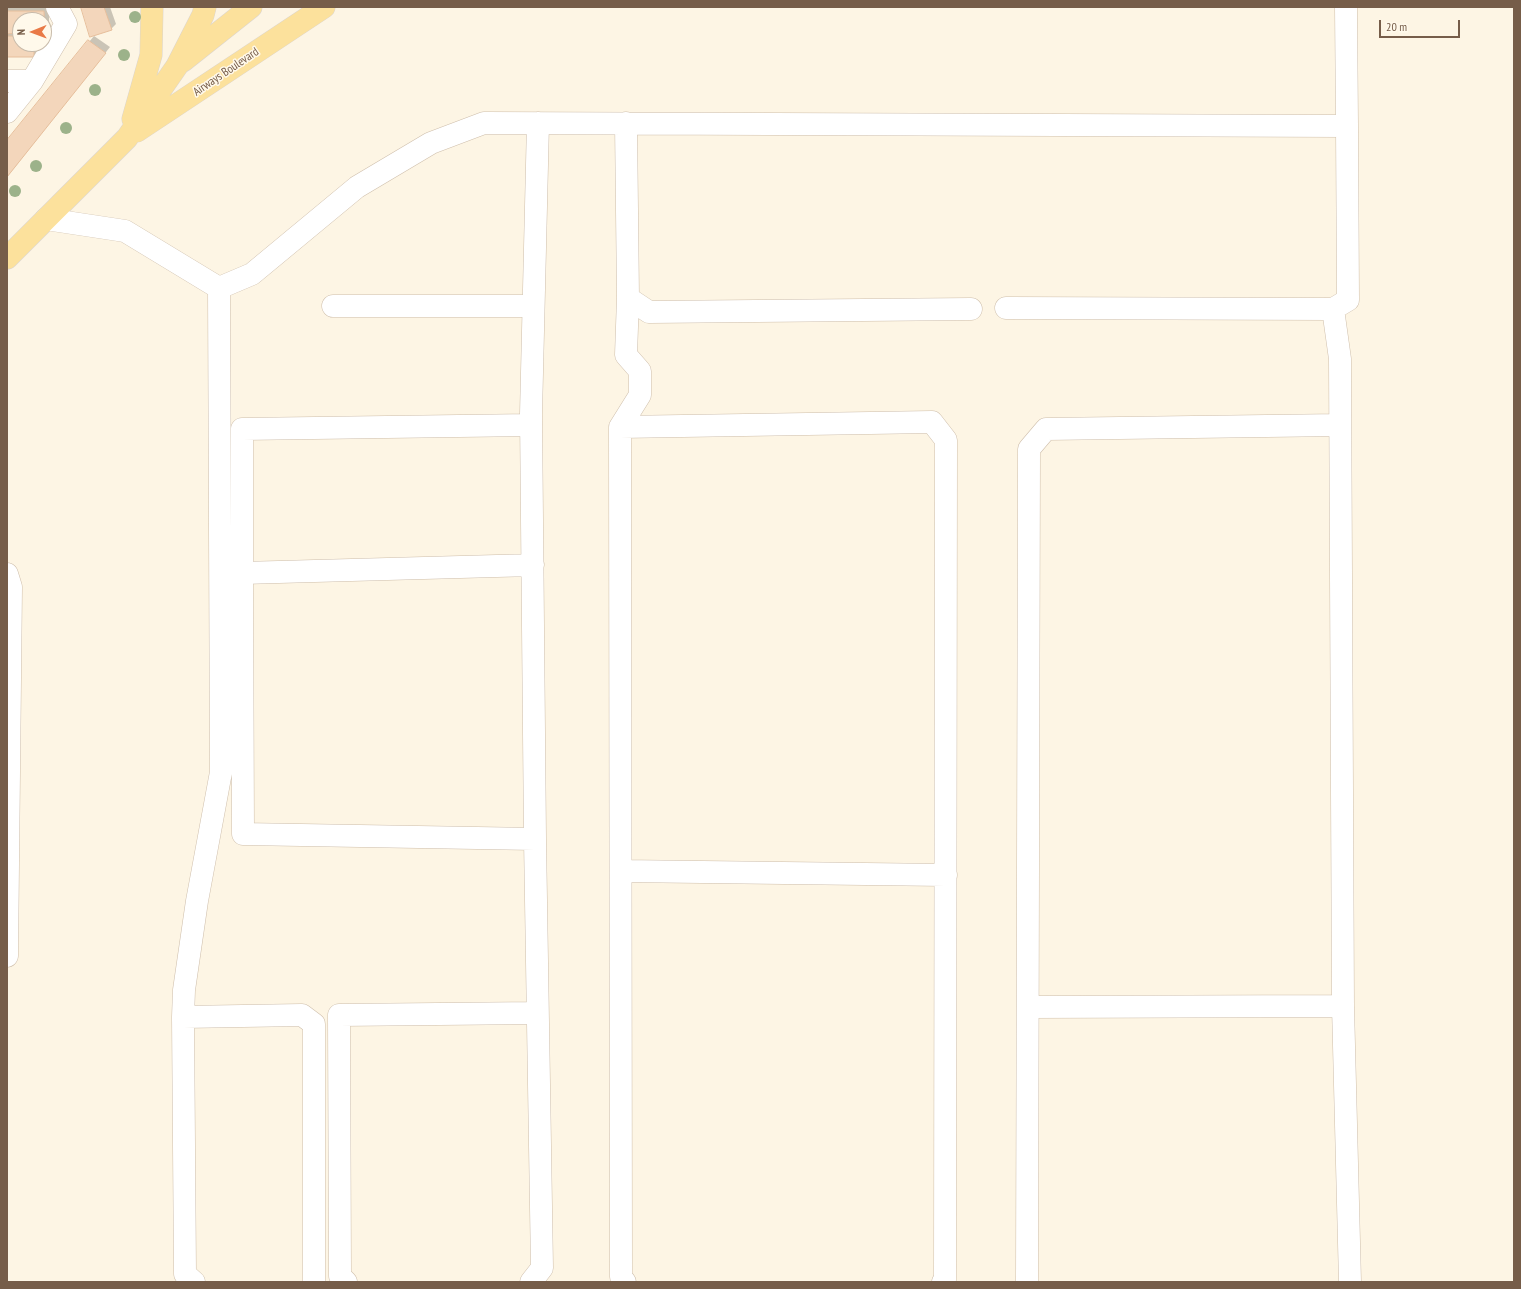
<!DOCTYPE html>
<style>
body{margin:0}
#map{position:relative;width:1521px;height:1289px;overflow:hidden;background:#fdf5e4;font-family:"PT Sans Narrow",sans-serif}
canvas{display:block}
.frame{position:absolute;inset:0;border:8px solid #765d49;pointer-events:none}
.north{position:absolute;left:12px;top:12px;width:40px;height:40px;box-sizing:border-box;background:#fff9eb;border:1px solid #c8bbaa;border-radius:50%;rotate:269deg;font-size:11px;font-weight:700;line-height:16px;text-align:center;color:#765d49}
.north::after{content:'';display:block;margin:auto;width:14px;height:18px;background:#e97a47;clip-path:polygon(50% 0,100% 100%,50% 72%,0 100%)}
.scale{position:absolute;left:1379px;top:20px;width:81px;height:18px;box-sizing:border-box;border:2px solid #765d49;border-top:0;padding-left:5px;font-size:12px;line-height:14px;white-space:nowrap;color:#765d49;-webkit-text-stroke:3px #fff9eb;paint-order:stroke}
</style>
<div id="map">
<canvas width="1521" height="1289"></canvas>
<div class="frame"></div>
<div class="north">N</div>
<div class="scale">20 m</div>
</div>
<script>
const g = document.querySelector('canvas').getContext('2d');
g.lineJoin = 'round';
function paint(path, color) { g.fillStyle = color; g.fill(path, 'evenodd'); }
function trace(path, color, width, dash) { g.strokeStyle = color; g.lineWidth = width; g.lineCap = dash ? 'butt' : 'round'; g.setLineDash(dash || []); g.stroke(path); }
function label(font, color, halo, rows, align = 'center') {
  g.font = font + ' "PT Sans Narrow",sans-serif'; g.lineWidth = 3; g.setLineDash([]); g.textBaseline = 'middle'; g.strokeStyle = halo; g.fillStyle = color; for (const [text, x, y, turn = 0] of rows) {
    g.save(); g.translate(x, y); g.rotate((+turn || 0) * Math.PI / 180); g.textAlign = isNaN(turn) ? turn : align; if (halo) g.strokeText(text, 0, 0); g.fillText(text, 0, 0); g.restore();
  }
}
const shadow = new Path2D(`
 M7,7H49V27L44,32V20H20V44H38V51L33,56H7Z
 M82,7H110L116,24L111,29Z
 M94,36L110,47L7,177V141Z`);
const building = new Path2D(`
 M81,7H104L112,30L90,37Z
 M7,11H44L45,33L44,20H20V33L7,34Z
 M7,36H20V44H34V57H7Z
 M88,40L106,53L7,177V140Z`);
const minor = new Path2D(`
 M7,81H32
 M7,112L32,81L66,24L57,7
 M626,123L628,298L649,312L971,309
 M46,219L125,231L219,288L221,772L197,901L184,990L183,1017L185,1274L194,1282
 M219,288L252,274L357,187L431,143L484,123L1347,126L1346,7
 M333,306H533
 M1006,308L1333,309L1348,300L1347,126
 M1333,309L1340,359L1343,1006L1350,1282
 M531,425L242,429V573L533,565
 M620,427L932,422L946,440L945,1280L943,1282
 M242,573L243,834L535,839
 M7,574L11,587L7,956
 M621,871L946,875
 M1028,1007L1343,1006
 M183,1017L302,1015L314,1024V1282
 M346,1282L340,1276L339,1015L537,1013
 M531,1282L542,1268L535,839L531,414L538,123
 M625,1282L621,1277L620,427L640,395V371L626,355L628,298
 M1027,1282L1029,449L1046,429L1340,425`);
const major = new Path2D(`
 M183,61L251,7
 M133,119L151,55L152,7
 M137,131L324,7
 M7,258L127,138L177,66L203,15L205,7`);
const trees = [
 [135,17],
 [124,55],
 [95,90],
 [66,128],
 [36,166],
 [15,191]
];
const streetNames = [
 ["Airways Boulevard",226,72,-34]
];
paint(shadow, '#0003');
paint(building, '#f3d6bb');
trace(building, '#e6be9b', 1);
trace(minor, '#cebeab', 23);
trace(major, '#dbd5d0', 23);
trace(minor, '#fff', 22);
trace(major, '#fce19c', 22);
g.fillStyle = '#9cb28a';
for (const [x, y] of trees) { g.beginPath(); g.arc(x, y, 6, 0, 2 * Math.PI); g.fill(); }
label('12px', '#765d49', '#fff9eb', streetNames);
</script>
